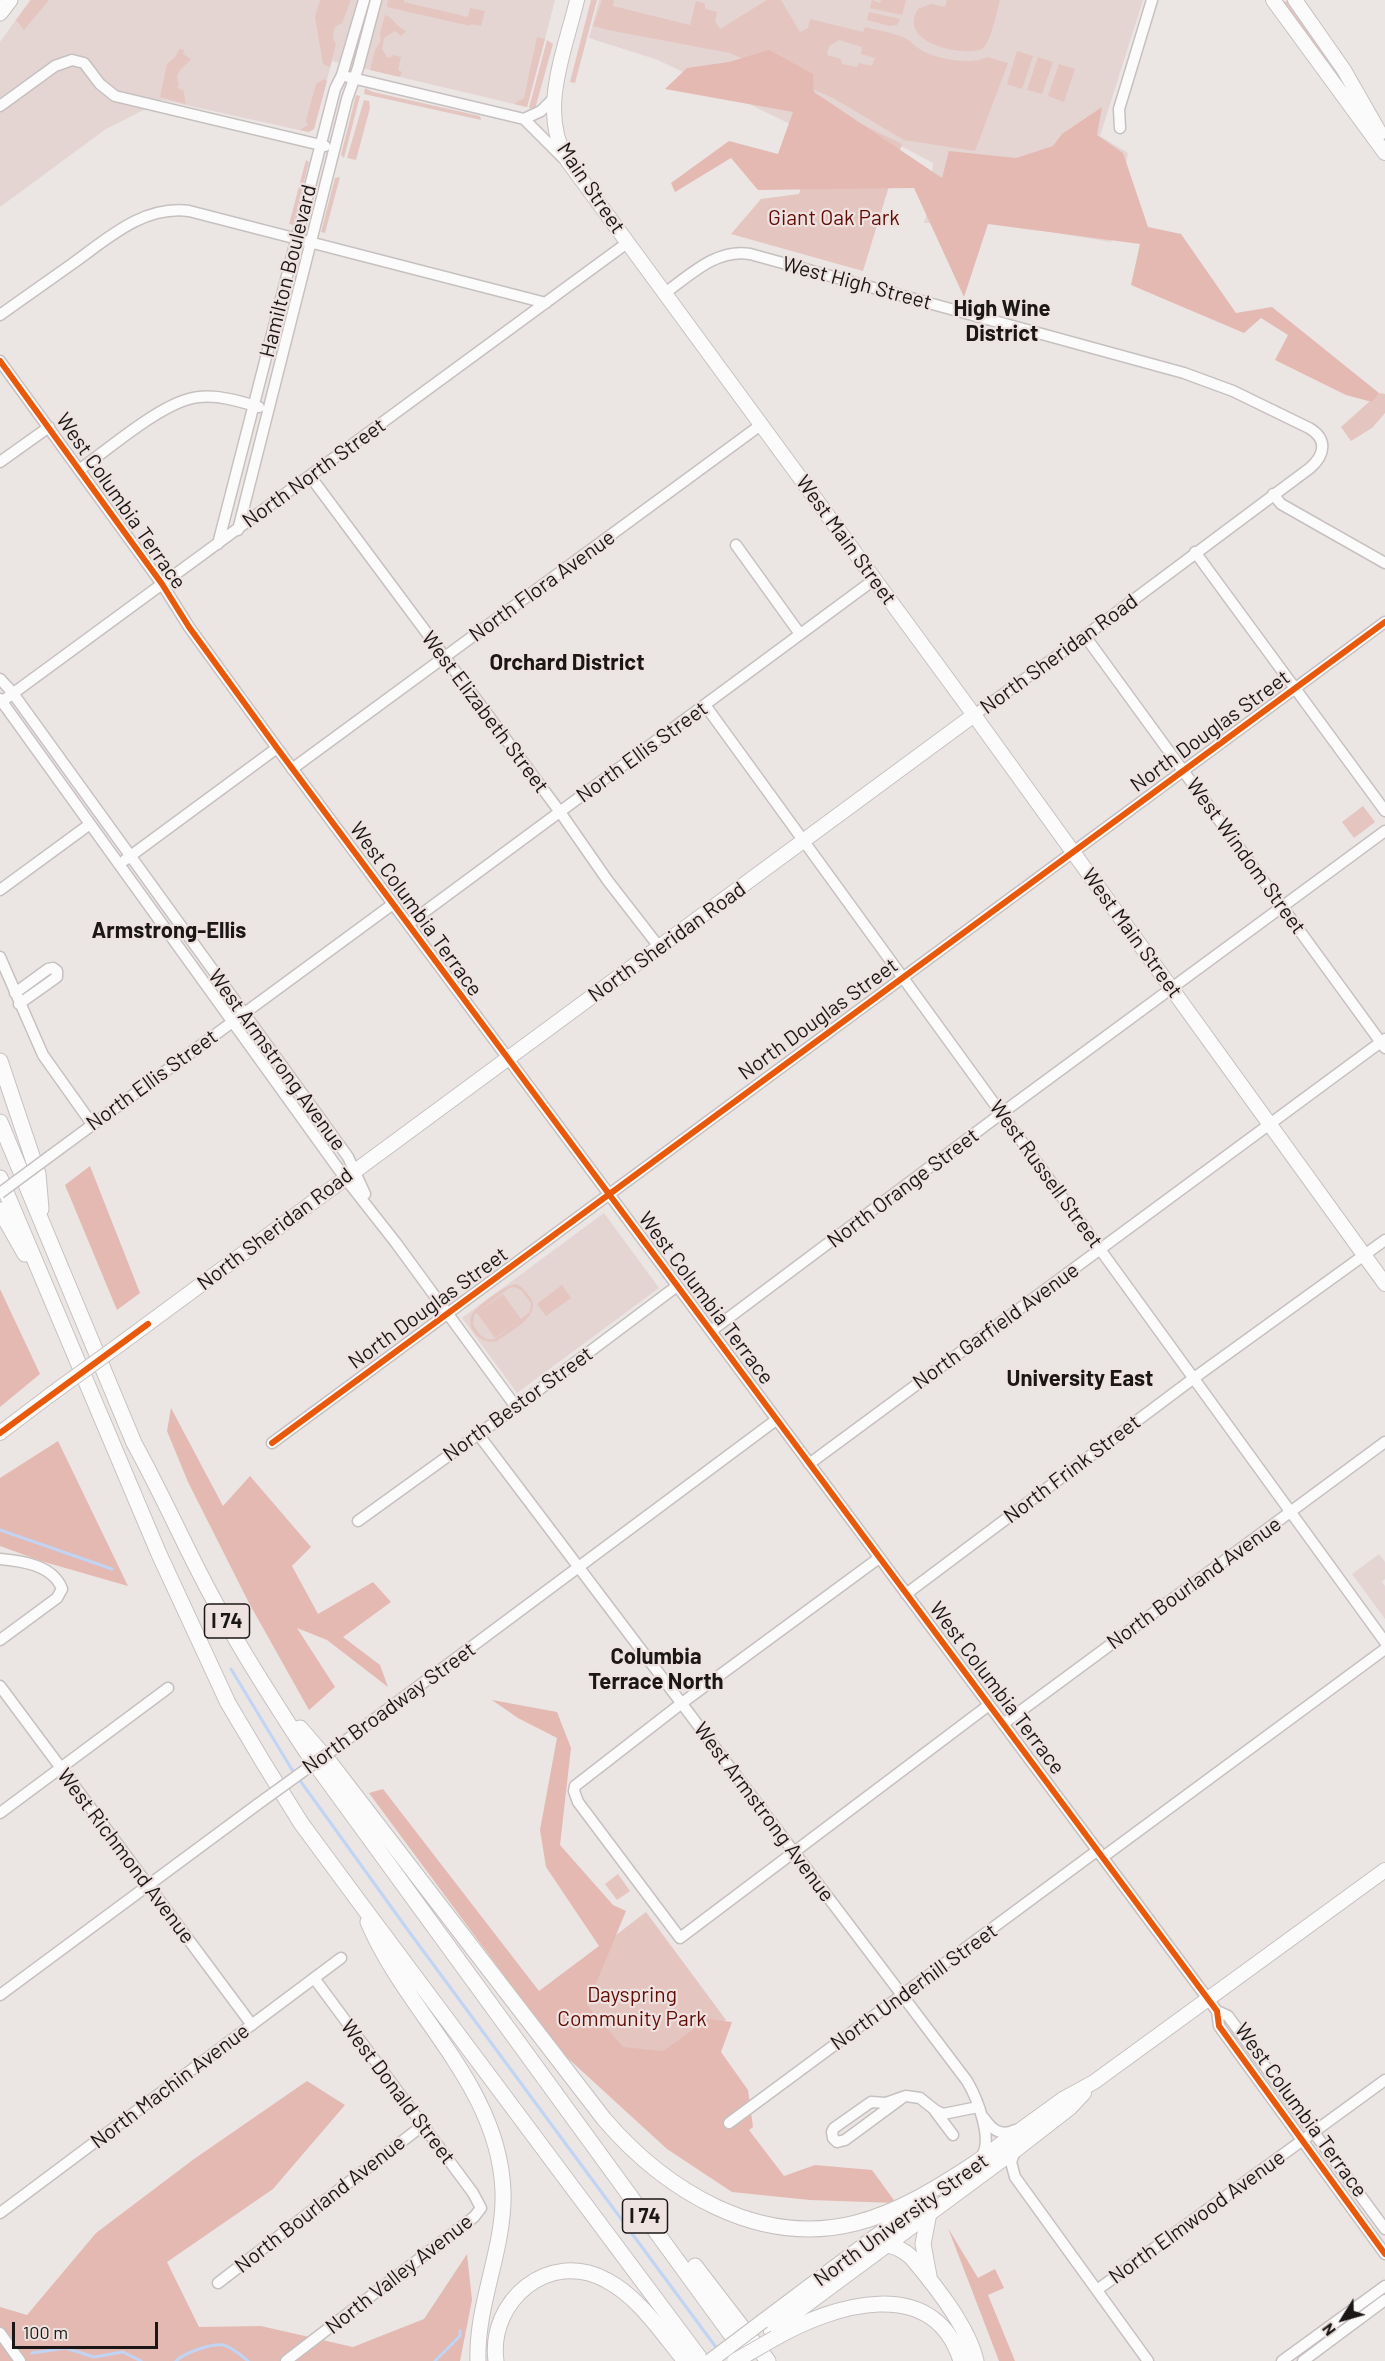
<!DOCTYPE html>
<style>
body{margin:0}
#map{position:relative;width:1385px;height:2361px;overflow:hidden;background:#ebe5e4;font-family:Barlow,sans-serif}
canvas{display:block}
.north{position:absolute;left:1313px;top:2289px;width:60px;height:60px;-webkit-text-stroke:4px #eee3e1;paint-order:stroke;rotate:233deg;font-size:16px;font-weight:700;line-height:24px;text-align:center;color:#1b1716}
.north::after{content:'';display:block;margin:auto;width:21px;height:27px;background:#1b1716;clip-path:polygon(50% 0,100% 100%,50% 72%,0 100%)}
.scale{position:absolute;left:12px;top:2322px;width:146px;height:27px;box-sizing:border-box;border:3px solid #1b1716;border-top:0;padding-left:8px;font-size:18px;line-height:21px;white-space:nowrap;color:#1b1716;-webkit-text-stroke:4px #eee3e1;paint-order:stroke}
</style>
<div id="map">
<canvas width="1385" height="2361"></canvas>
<div class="north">N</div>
<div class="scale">100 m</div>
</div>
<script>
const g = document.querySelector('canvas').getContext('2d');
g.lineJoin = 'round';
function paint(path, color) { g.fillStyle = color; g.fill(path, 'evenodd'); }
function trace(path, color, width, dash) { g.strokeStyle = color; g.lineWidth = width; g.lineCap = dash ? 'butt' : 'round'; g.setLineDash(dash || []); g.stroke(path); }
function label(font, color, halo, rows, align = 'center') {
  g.font = font + ' Barlow,sans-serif'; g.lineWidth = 4.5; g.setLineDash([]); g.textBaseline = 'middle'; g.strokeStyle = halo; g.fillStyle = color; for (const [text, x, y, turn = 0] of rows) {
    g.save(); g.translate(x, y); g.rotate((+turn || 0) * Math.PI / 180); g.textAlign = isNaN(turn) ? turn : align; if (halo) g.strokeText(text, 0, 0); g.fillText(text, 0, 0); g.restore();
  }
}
const built = new Path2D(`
 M30,0H555L527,107L332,61L314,129L308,132L163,100L106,129L0,207V42Z
 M599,0H1143L1100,136L1128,153L1111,242L1004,224L924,223L930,203L933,163L827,107L817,137L658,60L589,38Z
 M604,1213L659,1288L517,1393L462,1318Z
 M1379,1554L1385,1562V1579L1382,1582L1385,1586V1619L1352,1574Z`);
const green = new Path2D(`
 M31,0H49L24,30L16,20Z
 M320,0H351L342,23L336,26C332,32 332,38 336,44L330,67L323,64L315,17Z
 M388,0H404V2L468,17L470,8L485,11L481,26L471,24L470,26L387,7Z
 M591,0H597L575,83L570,82Z
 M602,0H614L613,6L690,25L696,1L705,4V9L717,12L715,21L720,29L767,0H781L800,32L808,28L810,19L863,32L865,27C877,30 890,32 902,37C909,39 912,44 918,48C933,59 971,66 987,57L1008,63L975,151L904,140L833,98L730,53L613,31L593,26ZM839,40L862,47L861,54L875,58L872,66L859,63L857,67L842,64L841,59L827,55L829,46Z
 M872,0L880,3L881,0H906L902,15L870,8Z
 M947,0H1000C997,11 991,41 983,48C971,58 895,45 918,9L931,4L945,7Z
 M1278,0L1288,2L1330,61L1325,65Z
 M869,12L900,19L897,25L890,26L867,20Z
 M385,15C393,17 396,27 406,31L401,36L395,31L384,38L382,49L387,57L391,58L392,55L401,57L398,70L402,72L400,77L370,70L375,50L381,41L380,34Z
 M537,37L545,39L527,107L514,104L524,98Z
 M547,40L553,44L535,109L529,108Z
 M179,49L184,50L183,54L191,59C184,68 173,72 179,84L177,87L181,90L183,89L186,104L160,97L167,64L176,56Z
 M1017,51L1033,56L1022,89L1007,84Z
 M1038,57L1053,62L1042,94L1027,90Z
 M1059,64L1075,69L1064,102L1048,96Z
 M324,79L327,81L314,129L309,132L300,130L308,125L306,121L316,84Z
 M365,88L373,92L480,116L481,120L364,94Z
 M356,95L360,96L344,158L341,155Z
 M364,100L369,101L370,108L356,160L347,158Z
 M827,107L902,144L863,271L731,234L761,199L799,194Z
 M306,160L309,162L293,225L289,224Z
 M340,177L325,233L321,232L335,178Z
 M1379,393L1385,394V413L1372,428L1351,441L1341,427Z
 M1363,806L1375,822L1354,838L1342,822Z
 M516,1284C523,1287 526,1292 530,1297C543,1316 510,1331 497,1341C484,1345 467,1332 471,1317C473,1307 506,1285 516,1284ZM514,1287L521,1290L531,1303L530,1312L495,1339C483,1342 479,1333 473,1325L474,1315L509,1288Z
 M562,1285L571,1298L546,1316L537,1304Z
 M503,1294L521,1319L495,1338L477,1313Z
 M618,1874L630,1891L617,1900L605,1884Z
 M646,1912L726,2020L620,2100L538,1995Z`);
const forest = new Path2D(`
 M769,50L813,74L814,92L942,178L949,151L1016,158L1053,146L1062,134L1102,107L1097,135L1123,153L1148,227L1181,234L1236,313L1272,307L1379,393L1372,402L1346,395L1275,360L1288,335L1261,318L1244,333L1131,285L1140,244L988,224L964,297L914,188L758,190L731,158L675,192L671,183L729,141L778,154L793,112L665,89L687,68L729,62Z
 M90,1166L140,1293L117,1310L65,1185Z
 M0,1289L40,1374L0,1407Z
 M171,1408L223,1506L250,1476L311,1547L292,1566L318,1614L373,1582L391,1602L343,1637L380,1665L388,1687L327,1640L297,1628L335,1687L309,1710L249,1603L188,1482L167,1431Z
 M58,1441L128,1586L41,1561L0,1546V1478Z
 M492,1700L557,1712L571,1748L560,1845L613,1905L626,1911L587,2005L623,2047L663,2051L708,2019L732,2022L721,2052L748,2090L753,2127L749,2130L784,2176L815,2165L872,2170L896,2203L810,2200L732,2192L667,2149L560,2051L369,1793L383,1789L539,1991L599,1946L546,1867L540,1830L557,1738L518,1718Z
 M307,2081L345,2105L273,2189L167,2262L199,2327L261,2326L353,2347L424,2319L467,2254L472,2300L460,2361H0V2307L27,2315L96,2233L194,2159Z
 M948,2228L978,2278L995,2269L1004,2288L988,2295L1015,2361H999Z`);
const stream = new Path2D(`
 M0,1530L112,1569
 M231,1669L291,1768L410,1933L718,2350
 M32,2353L66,2348L94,2357L123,2352L141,2361
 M176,2361C184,2353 212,2343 223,2345C232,2347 241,2355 248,2361
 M435,2361L460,2336V2331`);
const minor = new Path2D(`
 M348,77L524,119L563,158
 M0,106L55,66L72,60L84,63L100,84L115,96L325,146
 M524,119L541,111L554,98
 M1120,128L1119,109L1152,0
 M665,293C690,275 717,248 750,254L1184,373L1233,391L1309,428C1328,439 1325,455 1310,468L1085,636L974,715
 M0,315C24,298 48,281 72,264C107,239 143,205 189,211L546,303
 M0,361L162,584L189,627L277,748L1208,1999L1217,2011L1219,2026L1385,2254
 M0,462L49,427
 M79,470C109,449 164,400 199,397C219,395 239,401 259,407
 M310,476L560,812L608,881L660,948
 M1273,494L1281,504L1385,563
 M238,530L347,99L358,68L376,0
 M218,544L335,89L342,75L364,0
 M736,545L800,634
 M1195,552L1385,811
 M1085,636L1385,1048
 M0,679L12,692L348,1157L365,1194
 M0,699L345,1178L396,1243L516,1407
 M0,703L627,243
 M705,705L1385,1642
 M292,769L762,424
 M125,860L277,748
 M0,890L90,824
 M408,924L875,579
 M0,957L43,1055L92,1124
 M15,993L48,969L53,968L57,971V977L19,1004
 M50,1156L393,904
 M711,1331L1002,1113L1385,831
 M478,1434L967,2081C977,2098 994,2140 981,2157
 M272,1443L1385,622
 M809,1464L1385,1039
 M358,1521L516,1407L677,1286
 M879,1558L682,1703L575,1786L574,1791L578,1802L680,1938L989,1705
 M0,1559C22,1561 53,1565 62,1589L57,1598L0,1640
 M906,1594L1194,1378L1385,1240
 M0,1686L252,2025
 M1003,1724L1385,1442
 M341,1744L776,1420
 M0,1813L168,1688
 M1103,1857L1385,1649
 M0,1995L258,1804
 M1217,2011L1228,2016L1385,2229
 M902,2098L845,2140L837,2142L833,2138L832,2132L834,2128L871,2102L886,2103L906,2096L920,2098L935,2110L943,2114L978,2107
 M935,2111L953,2135
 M984,2118C992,2130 1001,2137 1015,2130
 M729,2123L1098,1850
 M1015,2151L1011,2162L1015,2177L1148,2361
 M0,2213L341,1958
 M218,2283L422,2126
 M1097,2290L1385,2080
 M0,2333L20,2361
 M286,2361L474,2217L481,2208L473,2193L314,1978
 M1282,2361L1385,2286
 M1303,2361L1385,2300`);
const major = new Path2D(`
 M577,0C565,51 538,111 567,160L974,715L1385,1284
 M1273,0L1385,153
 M1295,0L1344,70L1380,133
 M119,1345L974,715
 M0,1433L50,1395
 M965,2170L1063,2099L1094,2082L1385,1870
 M763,2321L925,2199
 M771,2331L1017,2149L1070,2108L1084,2093`);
const highway = new Path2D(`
 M0,13L10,0
 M0,1061L38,1174L41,1209
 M0,1122L134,1443C156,1483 175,1524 196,1566C228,1630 267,1691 306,1751L743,2351
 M0,1178L159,1554L228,1703L263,1762L301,1823L360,1903L702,2361
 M0,1210L25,1254
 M300,1728L331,1764L604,2119C665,2190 758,2248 856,2223C899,2212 937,2188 974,2164
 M368,1922C407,2014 499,2085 503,2191C505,2249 476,2303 478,2361
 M929,2213L923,2244L929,2276
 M866,2244C884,2244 897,2244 911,2257C934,2284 968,2326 976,2361
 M695,2266L768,2361
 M775,2338C832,2305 934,2273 961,2361
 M496,2361C488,2301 549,2249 606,2280C639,2297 662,2333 685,2361`);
const minorBridge = new Path2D(`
 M0,1193L50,1156
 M258,1804L341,1744`);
const majorBridge = new Path2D(`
 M50,1395L119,1345
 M710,2361L763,2321`);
const highwayBridge = new Path2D(`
 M735,2361L775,2338`);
const cycleway = new Path2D(`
 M0,361L162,584L189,627L277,748L1208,1999L1217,2011L1219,2026L1385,2254
 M0,1433L148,1324
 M272,1443L1385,622`);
const shields = [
 [227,1621,45],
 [645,2216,45]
];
const shieldNames = [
 ["I 74",227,1621],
 ["I 74",645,2216]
];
const streetNames = [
 ["Main Street",591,188,56],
 ["Hamilton Boulevard",288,271,-76],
 ["West High Street",857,283,15],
 ["North North Street",314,473,-36],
 ["West Columbia Terrace",121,501,55],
 ["West Main Street",846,540,54],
 ["North Flora Avenue",542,586,-36],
 ["North Sheridan Road",1059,654,-36],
 ["West Elizabeth Street",485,712,53],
 ["North Douglas Street",1210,731,-36],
 ["North Ellis Street",642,752,-36],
 ["West Windom Street",1246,856,54],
 ["West Columbia Terrace",416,909,54],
 ["West Main Street",1132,933,54],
 ["North Sheridan Road",667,942,-36],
 ["North Douglas Street",818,1019,-36],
 ["West Armstrong Avenue",277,1060,54],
 ["North Ellis Street",152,1080,-36],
 ["West Russell Street",1046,1174,54],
 ["North Orange Street",903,1188,-37],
 ["North Sheridan Road",275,1229,-37],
 ["West Columbia Terrace",706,1298,53],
 ["North Douglas Street",428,1308,-36],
 ["North Garfield Avenue",996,1326,-36],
 ["North Bestor Street",518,1404,-36],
 ["North Frink Street",1072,1469,-37],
 ["North Bourland Avenue",1194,1583,-36],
 ["West Columbia Terrace",997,1688,53],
 ["North Broadway Street",389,1708,-36],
 ["West Armstrong Avenue",764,1812,53],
 ["West Richmond Avenue",126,1856,53],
 ["North Underhill Street",914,1987,-36],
 ["North Machin Avenue",170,2086,-37],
 ["West Donald Street",398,2092,53],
 ["West Columbia Terrace",1301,2110,54],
 ["North Bourland Avenue",320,2204,-38],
 ["North Elmwood Avenue",1197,2217,-36],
 ["North University Street",901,2220,-36],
 ["North Valley Avenue",399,2274,-38]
];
const parkNames = [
 ["Giant Oak Park",834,218],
 ["Dayspring",632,1995],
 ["Community Park",632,2019]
];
const neighbourhoodNames = [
 ["High Wine",1002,309],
 ["District",1002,334],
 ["Orchard District",567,663],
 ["Armstrong-Ellis",169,931],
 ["University East",1080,1379],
 ["Columbia",656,1657],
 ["Terrace North",656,1682]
];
paint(built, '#e4d5d3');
paint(green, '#e4c5c0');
paint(forest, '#e4b9b2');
trace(stream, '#c1d4f4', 3);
trace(minor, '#c6c1c0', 13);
trace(major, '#c6c1c0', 16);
trace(highway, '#c6c1c0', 17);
trace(minor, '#fcfbfb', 10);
trace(major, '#fcfbfb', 14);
trace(highway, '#fcfbfb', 15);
trace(minorBridge, '#c6c1c0', 13, []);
trace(majorBridge, '#c6c1c0', 16, []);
trace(highwayBridge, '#c6c1c0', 17, []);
trace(minorBridge, '#fcfbfb', 10);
trace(majorBridge, '#fcfbfb', 14);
trace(highwayBridge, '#fcfbfb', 15);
trace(cycleway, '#e8590c', 6);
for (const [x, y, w] of shields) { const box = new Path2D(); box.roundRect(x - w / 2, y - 17, w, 34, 4.5); g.fillStyle = '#eee3e1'; g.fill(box); trace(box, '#1b1716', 1.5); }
label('bold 20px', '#1b1716', null, shieldNames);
label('21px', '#1b1716', '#eee3e1', streetNames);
label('21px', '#630b05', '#eee3e1', parkNames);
label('bold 22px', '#1b1716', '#eee3e1', neighbourhoodNames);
</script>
